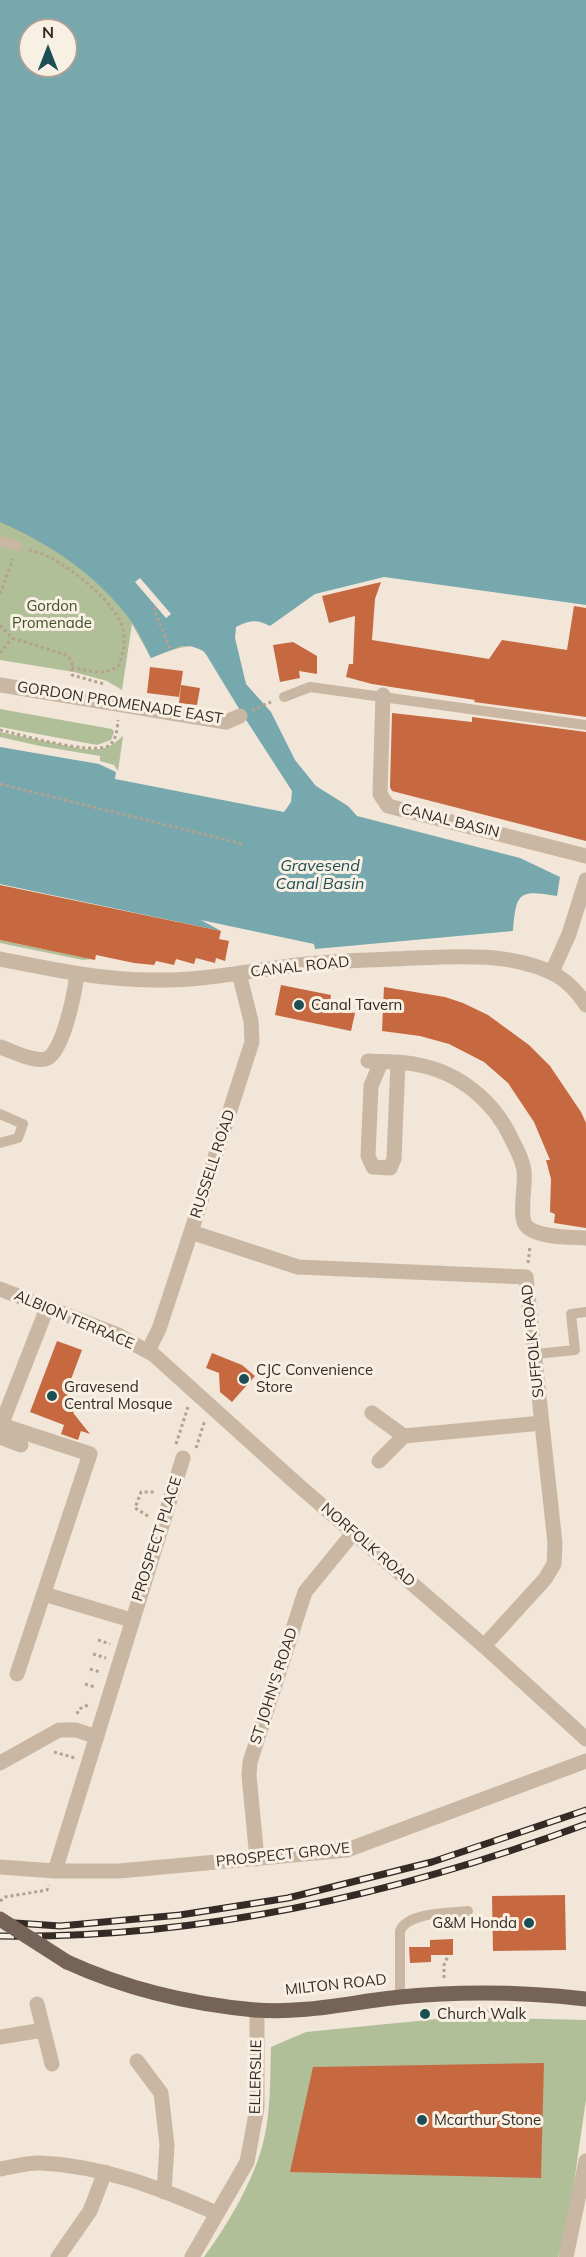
<!DOCTYPE html>
<style>
body{margin:0}
#map{position:relative;width:586px;height:2257px;overflow:hidden;background:#f1e6d8;font-family:Mulish,sans-serif}
canvas{display:block}
.north{position:absolute;left:18px;top:18px;width:60px;height:60px;box-sizing:border-box;background:#f9f0e4;border:2px solid #aaa198;border-radius:50%;rotate:0deg;font-size:16px;font-weight:700;line-height:24px;text-align:center;color:#342b26}
.north::after{content:'';display:block;margin:auto;width:21px;height:27px;background:#1c4e55;clip-path:polygon(50% 0,100% 100%,50% 72%,0 100%)}
</style>
<div id="map">
<canvas width="586" height="2257"></canvas>
<div class="north">N</div>
</div>
<script>
const g = document.querySelector('canvas').getContext('2d');
g.lineJoin = 'round';
function paint(path, color) { g.fillStyle = color; g.fill(path, 'evenodd'); }
function trace(path, color, width, dash) { g.strokeStyle = color; g.lineWidth = width; g.lineCap = dash ? 'butt' : 'round'; g.setLineDash(dash || []); g.stroke(path); }
function label(font, color, halo, rows, align = 'center') {
  g.font = font + ' Mulish,sans-serif'; g.lineWidth = 6; g.setLineDash([]); g.textBaseline = 'middle'; g.strokeStyle = halo; g.fillStyle = color; for (const [text, x, y, turn = 0] of rows) {
    g.save(); g.translate(x, y); g.rotate((+turn || 0) * Math.PI / 180); g.textAlign = isNaN(turn) ? turn : align; if (halo) g.strokeText(text, 0, 0); g.fillText(text, 0, 0); g.restore();
  }
}
const green = new Path2D(`
 M0,266L206,649L229,690C201,645 205,636 151,658L132,624L122,690L107,681L74,672L0,660Z
 M0,709L112,729L114,732L111,740L97,745L0,727Z
 M0,732L82,749C103,750 107,750 123,736L118,771L114,765L100,761V756L40,746L0,737Z
 M0,940L92,959L83,960L0,943Z
 M458,2017L586,2020V2099L568,2225L558,2257H204C227,2226 256,2177 264,2139C271,2109 270,2078 271,2047L306,2032Z`);
const water = new Path2D(`
 M0,0H586V605L384,577L315,594L270,626C257,619 250,620 236,627L235,638L246,684L271,712L295,760L316,786L348,806L357,816L520,858L560,877L557,896C518,889 516,893 513,931L315,949L314,944L201,920L221,931L0,884V747L99,764L116,772L115,779L284,812L291,802L292,791L241,712L204,651L191,646H181L151,658C145,646 139,632 131,621C98,576 51,544 0,522ZM30,30H66V66H30Z`);
const pier = new Path2D(`
 M140,578L171,614L166,618L135,582Z`);
const building = new Path2D(`
 M381,582L375,599L372,640L489,659L502,640L567,650L574,606L586,608V717L474,702L475,700L372,684L346,677L349,664H353L355,616L329,623L322,596Z
 M293,642L317,656V674L299,671L300,678L280,682L273,645Z
 M150,667L183,671L179,697L147,693Z
 M181,685L200,688L197,705L179,703Z
 M392,713L472,722V717L586,732V841L392,791L390,787Z
 M0,885L221,931L219,939L229,941L225,961L216,958L215,963L196,958L194,964L176,959L174,965L156,961L154,965L134,963L96,955L95,960L0,940Z
 M281,985L331,995L329,1008L355,1013L351,1031L275,1015Z
 M384,987L445,997L463,1003L488,1015L529,1045L550,1066L581,1112L586,1123V1228L554,1223L555,1214L550,1212L551,1179L546,1160H550L534,1122L508,1083L484,1062L449,1044L420,1036L382,1031Z
 M57,1341L82,1350L67,1390L74,1414L90,1434L81,1431L78,1440L61,1434L64,1425L30,1412Z
 M212,1353L242,1365L255,1376L232,1402L220,1392L219,1373L206,1368Z
 M565,1895L566,1950L493,1951L492,1896Z
 M453,1939V1955H431V1962L410,1963L409,1947H430V1940Z
 M544,2063L541,2178L290,2172L313,2067Z`);
const path = new Path2D(`
 M29,550C36,552 44,554 51,558C73,569 117,604 123,629C126,640 123,654 119,665C103,677 90,671 72,667
 M0,594L13,559
 M156,607L154,610L171,650
 M0,625L12,638L67,655L72,662V675L104,684
 M0,653L12,638
 M252,710L271,702
 M0,730C22,735 90,755 108,746C117,741 117,729 118,720
 M0,784L243,844
 M528,1263L530,1246
 M176,1444L188,1407
 M196,1448L205,1420
 M148,1516L135,1508L141,1492H155
 M98,1640L110,1644
 M93,1654L106,1658
 M90,1669L100,1672
 M85,1684L95,1687
 M77,1714L79,1709L90,1704
 M54,1752L75,1758
 M0,1901L5,1897L47,1890L49,1885
 M444,1978V1965L448,1956
 M444,2014L490,2011`);
const lane = new Path2D(`
 M0,541L17,546
 M284,697L310,687L586,725
 M0,1114L23,1124L18,1138L0,1143
 M536,1354L575,1350L571,1314L586,1312
 M400,1997V1931C407,1912 450,1913 468,1911`);
const street = new Path2D(`
 M0,685L226,722L240,716
 M383,695L380,794L388,806L586,856
 M0,959C51,969 101,980 153,980C202,981 249,971 297,965C336,960 376,960 415,958C459,956 509,953 550,972C566,979 577,991 586,1005
 M552,972L569,934L586,880
 M0,1047C13,1051 32,1062 45,1059C63,1056 75,990 77,974
 M368,1061C385,1062 402,1061 419,1065C460,1073 495,1102 512,1140C517,1150 522,1158 524,1170C526,1184 519,1214 525,1224C533,1238 571,1237 586,1238
 M381,1062L371,1086L368,1156L373,1167L390,1168L394,1159L398,1062
 M191,1232L298,1267L526,1277L555,1543L554,1564L545,1579L484,1646
 M0,1289L118,1335L154,1355L297,1484L484,1646L586,1739
 M148,1351L159,1329L191,1232L252,1042L251,1021L239,973
 M372,1413L404,1436L379,1461
 M1,1425L90,1454L17,1674
 M0,1428L47,1308
 M404,1436L542,1423
 M0,1437L21,1445
 M44,1594L131,1620
 M0,1763L59,1730H76L97,1737
 M257,1859L249,1775L250,1762L305,1592L354,1532
 M0,1867L55,1871H119L347,1850L586,1761
 M55,1871L183,1458
 M37,2004L52,2064
 M0,2037L43,2030
 M137,2061L161,2093L167,2145L164,2192
 M0,2169C13,2167 28,2162 41,2163C103,2166 160,2188 216,2213
 M58,2257L90,2211L105,2172
 M192,2257L247,2162L257,2108V2010
 M566,2257L586,2161`);
const primary = new Path2D(`
 M67,1962C126,1989 190,2004 255,2010C304,2014 352,2002 400,1997C462,1991 524,1992 586,1999`);
const rail = new Path2D(`
 M0,1922L60,1926L180,1915L288,1898L432,1862L586,1810
 M0,1936C200,1939 399,1894 586,1824`);
const primaryBridge = new Path2D(`
 M0,1919L67,1962`);
const markers = [
 [299,1005,6,"#1c4e55"],
 [244,1379,6,"#1c4e55"],
 [52,1396,6,"#1c4e55"],
 [529,1923,6,"#1c4e55"],
 [425,2014,6,"#1c4e55"],
 [422,2120,6,"#1c4e55"]
];
const parkNames = [
 ["Gordon",52,606],
 ["Promenade",52,623]
];
const streetNames = [
 ["GORDON PROMENADE EAST",120,703,9],
 ["CANAL BASIN",450,821,14],
 ["CANAL ROAD",300,967,-6],
 ["RUSSELL ROAD",213,1164,-72],
 ["ALBION TERRACE",74,1320,23],
 ["SUFFOLK ROAD",533,1341,-96],
 ["PROSPECT PLACE",157,1539,-72],
 ["NORFOLK ROAD",368,1545,41],
 ["ST JOHN'S ROAD",274,1686,-72],
 ["PROSPECT GROVE",283,1855,-6],
 ["MILTON ROAD",336,1985,-6],
 ["ELLERSLIE",256,2077,-89]
];
const poiNames = [
 ["Canal Tavern",311,1005],
 ["CJC Convenience",256,1370],
 ["Store",256,1387],
 ["Gravesend",64,1387],
 ["Central Mosque",64,1404],
 ["G&M Honda",517,1923,"right"],
 ["Church Walk",437,2014],
 ["Mcarthur Stone",434,2120]
];
const waterNames = [
 ["Gravesend",320,866],
 ["Canal Basin",320,884]
];
paint(green, '#b0bf98');
paint(water, '#77a8ae');
paint(pier, '#f1e6d8');
paint(building, '#c66941');
trace(path, '#b4a18e', 3, [3, 3]);
trace(lane, '#c9b7a4', 10);
trace(street, '#c9b7a4', 15);
trace(primary, '#766357', 15);
trace(rail, '#342b26', 7);
trace(rail, '#f9f0e4', 4.5, [14]);
trace(primaryBridge, '#766357', 15);
for (const [x, y, r, color] of markers) { const dot = new Path2D(); dot.arc(x, y, r, 0, 2 * Math.PI); g.fillStyle = color; g.fill(dot); trace(dot, '#f9f0e4', 2); }
label('15px', '#41522a', '#f9f0e4', parkNames);
label('15px', '#342b26', '#f9f0e4', streetNames);
label('15px', '#342b26', '#f9f0e4', poiNames, 'left');
label('italic 16px', '#1c4e55', '#f9f0e4', waterNames);
</script>
